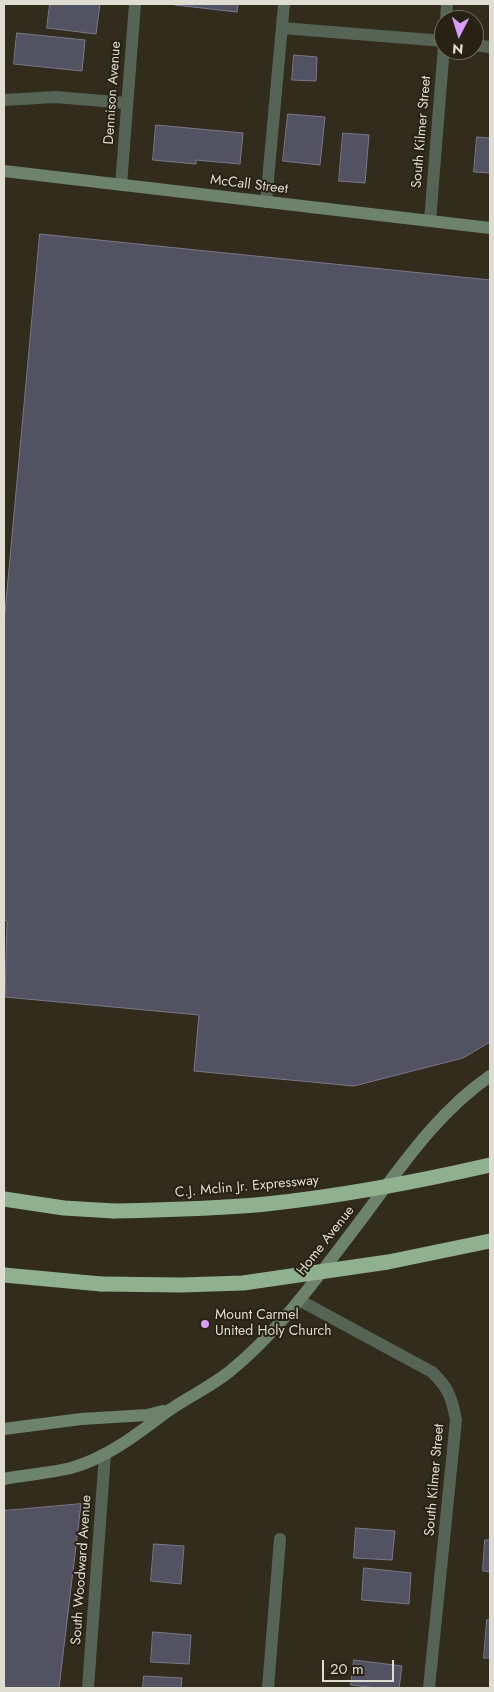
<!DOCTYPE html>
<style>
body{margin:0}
#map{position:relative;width:494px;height:1692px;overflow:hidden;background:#312c1c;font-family:Jost,sans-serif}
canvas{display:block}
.frame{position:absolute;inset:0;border:5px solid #dfdcd2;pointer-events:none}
.north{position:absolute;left:434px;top:10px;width:50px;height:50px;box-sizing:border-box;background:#272213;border:1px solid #716c5f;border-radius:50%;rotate:185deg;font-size:14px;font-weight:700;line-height:20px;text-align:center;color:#dfdcd2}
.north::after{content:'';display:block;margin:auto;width:18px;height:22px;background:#d79bf9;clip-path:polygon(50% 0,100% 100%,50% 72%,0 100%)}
.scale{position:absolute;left:322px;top:1660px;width:72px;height:22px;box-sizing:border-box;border:2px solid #dfdcd2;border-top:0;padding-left:6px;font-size:15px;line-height:18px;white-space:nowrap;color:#dfdcd2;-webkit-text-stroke:4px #272213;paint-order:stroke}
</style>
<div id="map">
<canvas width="494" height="1692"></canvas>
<div class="frame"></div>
<div class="north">N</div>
<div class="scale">20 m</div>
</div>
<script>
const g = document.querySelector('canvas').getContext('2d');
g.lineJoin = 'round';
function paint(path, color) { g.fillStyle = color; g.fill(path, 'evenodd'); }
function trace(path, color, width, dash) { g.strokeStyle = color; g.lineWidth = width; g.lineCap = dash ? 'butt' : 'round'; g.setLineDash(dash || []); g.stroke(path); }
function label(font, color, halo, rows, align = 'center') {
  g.font = font + ' Jost,sans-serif'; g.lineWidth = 4; g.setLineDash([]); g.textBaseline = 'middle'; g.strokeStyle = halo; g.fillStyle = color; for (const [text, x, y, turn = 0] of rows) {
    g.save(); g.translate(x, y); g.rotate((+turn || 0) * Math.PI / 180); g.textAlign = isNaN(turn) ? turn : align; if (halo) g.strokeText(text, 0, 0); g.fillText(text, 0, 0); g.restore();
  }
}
const building = new Path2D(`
 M50,4H100L96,34L47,28Z
 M175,4H238L237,12L175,5Z
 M17,33L85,40L82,71L14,64Z
 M294,55L317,57L316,81L292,80Z
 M288,114L325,117L320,165L283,161Z
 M156,125L243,133L240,164L196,160V164L153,160Z
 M343,133L369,135L365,183L339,181Z
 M477,137L490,138V173L474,172Z
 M40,234L490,280V1042L463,1058L354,1086L194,1071L199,1015L5,997L7,921L4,920V624Z
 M81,1504L59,1688H4V1511Z
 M356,1528L395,1531L392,1560L354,1558Z
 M485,1540H490V1572L483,1571Z
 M154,1544L184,1546L181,1584L151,1581Z
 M364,1568L411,1573L409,1604L362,1600Z
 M487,1620H490V1658H484Z
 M153,1632L191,1635L189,1664L151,1662Z
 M354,1660L402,1666L399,1688H377L351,1685Z
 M144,1676L182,1678L181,1688H143Z`);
const lane = new Path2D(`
 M282,28L444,41
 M474,45L490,47
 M4,100L55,97L127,103
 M266,202L284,4
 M268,1688L280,1539`);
const street = new Path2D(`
 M446,20L447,4
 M121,185L135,4
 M430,221L444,46
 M299,1300L432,1372C448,1387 452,1398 456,1420L429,1688
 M88,1688L105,1454`);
const secondary = new Path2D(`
 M4,171L490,228
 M4,1429L81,1419L147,1415L163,1411
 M4,1479C26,1475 49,1473 71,1468C107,1458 139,1433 168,1411C188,1397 210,1387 229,1372C280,1331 318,1276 358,1224C398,1171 435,1114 490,1076`);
const highway = new Path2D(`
 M4,1199L64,1208L114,1211
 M4,1275L101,1284`);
const highwayBridge = new Path2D(`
 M114,1211C165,1210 216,1209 266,1204C342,1196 416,1182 490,1165
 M101,1284L182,1285L243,1283L388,1262L490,1241`);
const markers = [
 [205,1324,5,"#d79bf9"]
];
const streetNames = [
 ["Dennison Avenue",113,93,-86],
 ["South Kilmer Street",422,132,-85],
 ["McCall Street",249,185,7],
 ["C.J. Mclin Jr. Expressway",247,1187,-5],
 ["Home Avenue",326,1241,-52],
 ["South Kilmer Street",435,1480,-85],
 ["South Woodward Avenue",82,1570,-86]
];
const poiNames = [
 ["Mount Carmel",215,1316],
 ["United Holy Church",215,1332]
];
paint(building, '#535263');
trace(building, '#7a798b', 1);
trace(lane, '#566456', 12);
trace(street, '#566456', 12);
trace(secondary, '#6d836e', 12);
trace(highway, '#8fb18f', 15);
trace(highwayBridge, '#8fb18f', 15);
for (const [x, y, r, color] of markers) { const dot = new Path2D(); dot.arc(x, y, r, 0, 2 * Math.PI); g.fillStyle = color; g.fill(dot); trace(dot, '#272213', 2); }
label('14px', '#dfdcd2', '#272213', streetNames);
label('14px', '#dfdcd2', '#272213', poiNames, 'left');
</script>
